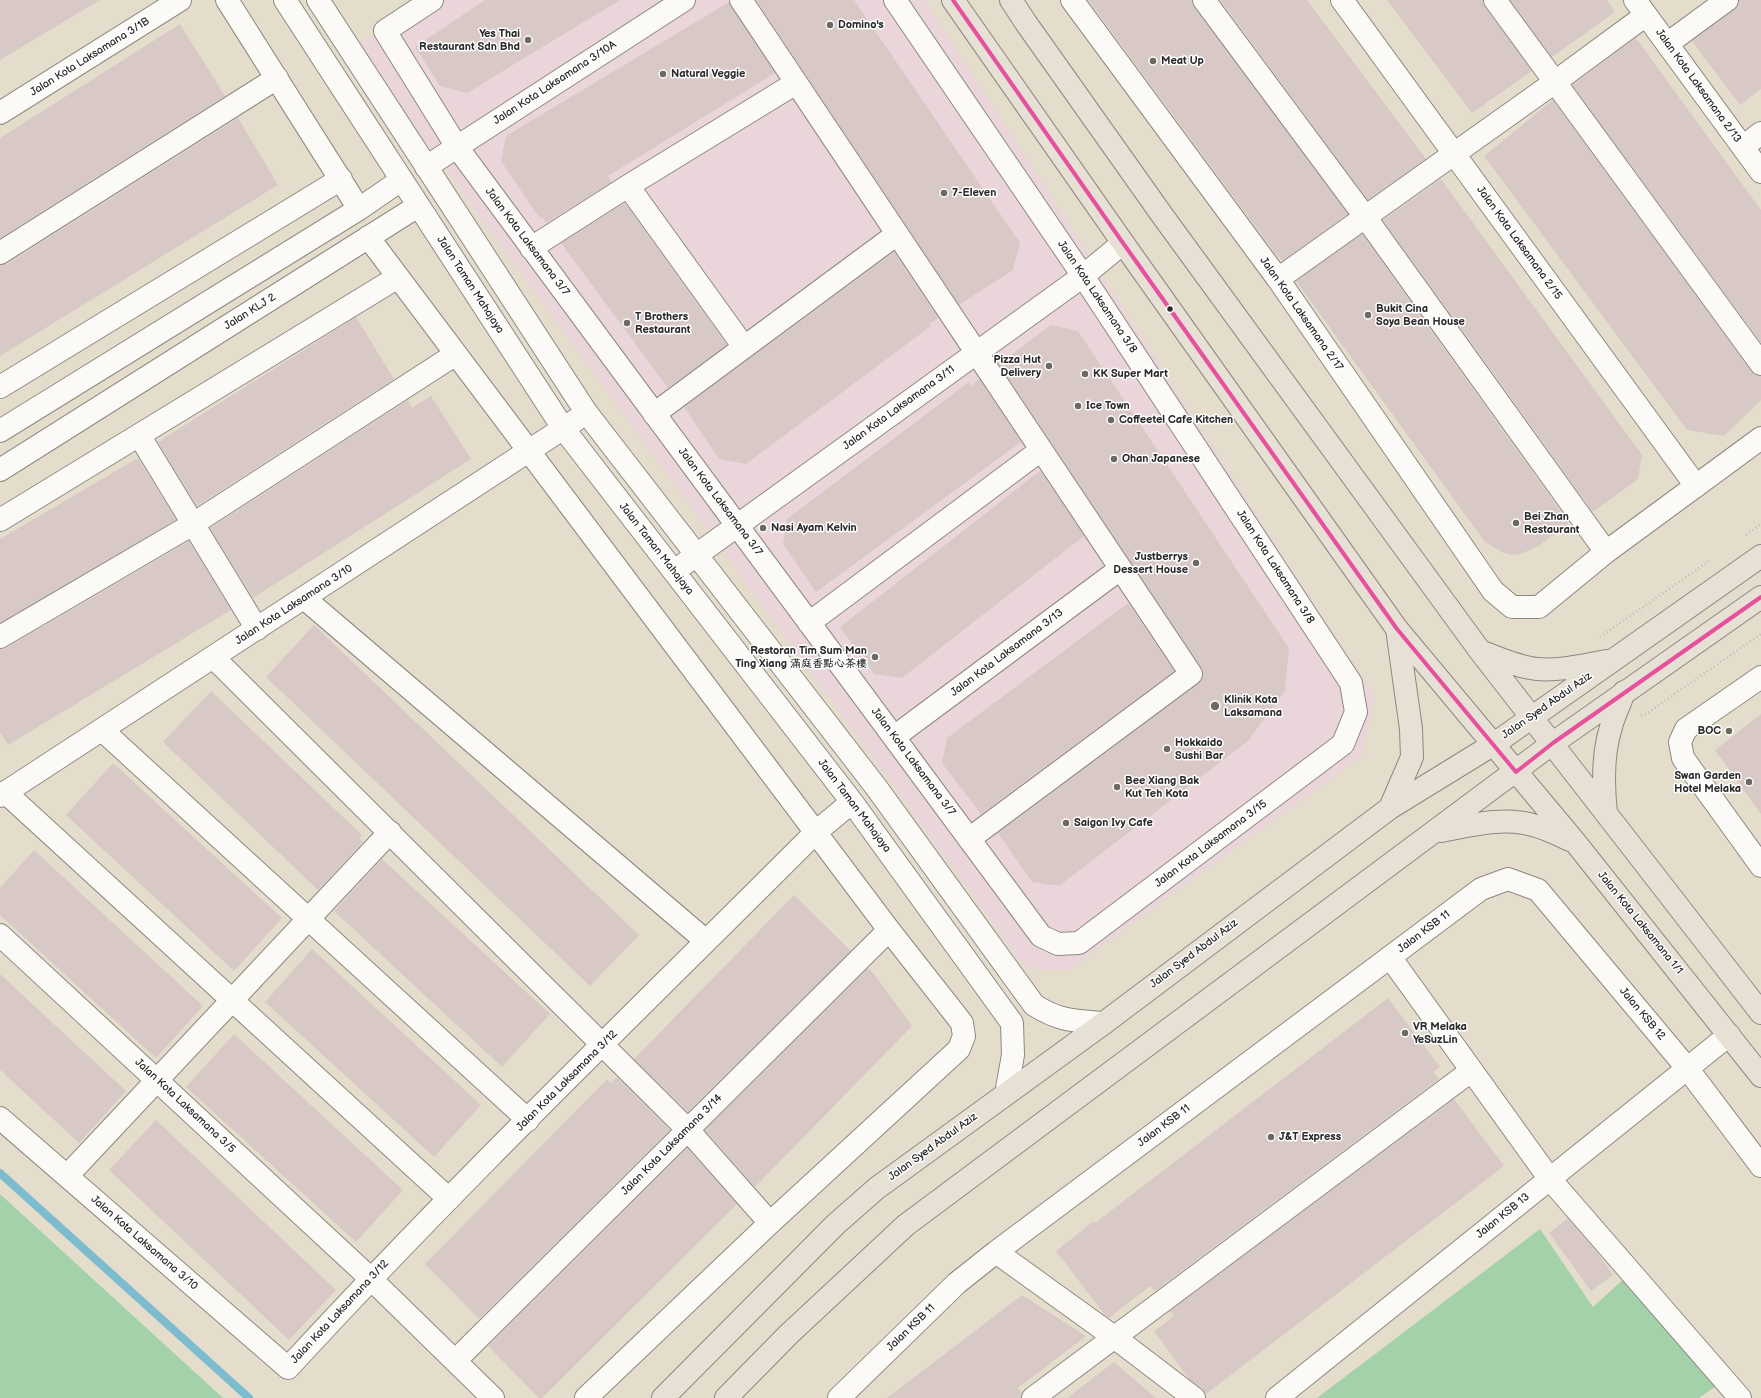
<!DOCTYPE html>
<meta charset="utf-8">
<style>
body{margin:0}
canvas{display:block;background:#e4ddcc}
</style>
<canvas width="1761" height="1398"></canvas>
<script>
const g = document.querySelector('canvas').getContext('2d');
g.lineJoin = 'round';
function paint(path, color) { g.fillStyle = color; g.fill(path, 'evenodd'); }
function trace(path, color, width, dash) { g.strokeStyle = color; g.lineWidth = width; g.lineCap = dash ? 'butt' : 'round'; g.setLineDash(dash || []); g.stroke(path); }
function label(font, color, halo, rows, align = 'center') {
  g.font = font + ' "Balsamiq Sans","LXGW WenKai TC",sans-serif'; g.lineWidth = 3; g.setLineDash([]); g.textBaseline = 'middle'; g.strokeStyle = halo; g.fillStyle = color; for (const [text, x, y, turn = 0] of rows) {
    g.save(); g.translate(x, y); g.rotate((+turn || 0) * Math.PI / 180); g.textAlign = isNaN(turn) ? turn : align; if (halo) g.strokeText(text, 0, 0); g.fillText(text, 0, 0); g.restore();
  }
}
const built = new Path2D(`
 M430,0H924L1375,697L1361,757L1067,971L1025,968L356,46Z`);
const green = new Path2D(`
 M0,1194L223,1398H0Z
 M1540,1229L1593,1307L1627,1276L1716,1386L1699,1398H1317Z`);
const stream = new Path2D(`
 M0,1173L249,1398`);
const building = new Path2D(`
 M0,0H100L0,60Z
 M485,0H620L467,93L440,86L415,47Z
 M756,0H854L1020,243L1013,270L959,305Z
 M1088,0H1192L1194,7L1348,214L1282,261L1279,257H1278Z
 M1220,0H1307L1426,159L1368,200Z
 M1387,0H1483L1485,7L1532,71L1472,113Z
 M1510,0H1607L1615,12L1552,57Z
 M1739,0H1761V89L1740,105L1692,41L1734,10L1738,5Z
 M729,2L731,7L775,73L608,176L612,182L546,223L542,217L540,219L501,161L506,136Z
 M180,24L225,96L0,238V138Z
 M1636,38L1761,210V343L1572,85Z
 M1553,100L1751,371L1756,375L1761,376V400L1724,436L1687,430L1484,156Z
 M238,118L278,185L0,356V265L7,264Z
 M1441,179L1642,455L1638,479L1593,512L1383,220Z
 M625,203L727,345L668,388L561,243Z
 M1362,234L1569,523L1540,545L1521,554L1511,555L1502,552L1485,542L1296,281Z
 M894,252L938,318L929,324L931,326L746,464L719,459L684,407Z
 M356,317L394,379L197,506L158,442Z
 M1051,325L1078,331L1289,648L1285,691L1248,741L1059,886L1032,882L998,833L1198,684L1202,679L1203,673L1201,667L999,364Z
 M979,379L1021,442L816,592L783,544L787,519L969,382L971,386Z
 M431,396L471,459L253,598L210,528L408,400L412,408Z
 M138,458L176,520L0,623V539Z
 M1040,471L1084,536L902,678L874,674L840,627Z
 M189,541L231,610L8,745L0,732V649L6,648Z
 M1128,603L1174,671L981,814L942,763L947,738Z
 M314,625L639,935L590,986L266,677Z
 M211,691L362,835L359,838L363,842L318,890L163,742Z
 M1761,714V814L1715,750Z
 M113,763L282,918L234,971L66,815Z
 M34,850L203,1006L156,1058L0,915V888Z
 M382,859L550,1014L502,1067L334,911Z
 M794,895L851,951L688,1112L634,1059Z
 M312,949L481,1105L434,1157L265,1002Z
 M868,968L874,974L912,1026L755,1187L705,1130Z
 M0,974L126,1091L79,1143L0,1070Z
 M1388,998L1440,1067L1433,1072L1439,1079L1155,1291L1150,1286L1109,1318L1105,1315L1056,1251L1094,1221L1095,1223Z
 M234,1034L403,1190L356,1242L186,1087Z
 M617,1077L670,1130L479,1319L425,1264L607,1079L611,1083Z
 M1454,1099L1504,1166L1206,1394L1202,1388L1190,1380L1154,1331L1174,1316L1170,1311Z
 M156,1120L336,1290L289,1340L109,1170Z
 M687,1148L737,1204L542,1398H539L488,1346Z
 M1568,1218L1596,1251L1613,1275L1591,1291L1549,1233Z
 M1022,1295L1086,1336L1018,1388L1022,1393L1021,1398H887Z
 M1114,1362L1156,1398H1067Z`);
const path = new Path2D(`
 M1746,535L1761,524
 M1600,637L1709,561
 M1641,716L1646,714L1761,634`);
const minor = new Path2D(`
 M227,0L359,209
 M285,0L563,428L852,802L1012,1023L1013,1055L1006,1094
 M318,0L586,412L876,787L1034,1005C1059,1021 1075,1021 1104,1023
 M432,0L385,31L457,147L1041,936L1058,944L1079,943L1343,744L1356,712L1351,683L1083,276L895,0
 M741,0L1191,674L969,839
 M1072,0L1278,279L1493,591L1512,607H1539L1606,552L1761,438
 M1204,0L1366,218L1606,552
 M1342,0L1696,486
 M1495,0L1761,364
 M1635,0L1761,172
 M1667,44L1727,0
 M0,113L180,0
 M1743,147L1761,133
 M426,167L684,0
 M628,186L744,347
 M368,237L889,930L962,1023L964,1036L959,1049L770,1223L586,1398
 M531,248L628,186L796,83
 M0,253L277,78
 M1278,279L1555,82L1646,15
 M0,387L341,179
 M654,414L897,234
 M0,431L359,209L401,180
 M139,435L257,629
 M0,470L418,206
 M0,520L398,277
 M684,564L1083,276L1123,243
 M304,598L706,941
 M809,623L1041,450
 M0,637L193,524L456,354
 M213,657L688,1130L770,1223
 M1761,677L1686,729L1680,742L1683,758L1761,866
 M102,730L528,1120
 M894,737L1120,569
 M5,792L449,1199
 M0,796L576,420
 M0,935L370,1278L493,1398
 M1390,957L1549,1178L1740,1398
 M0,1118L288,1368C458,1183 639,1009 816,832L852,802
 M67,1176L390,832
 M996,1252L1114,1337L1194,1398
 M455,1361L889,930
 M839,1398L957,1283L996,1252L1481,889L1508,879L1538,890L1687,1068L1761,1166
 M1033,1398L1471,1071
 M1277,1398L1729,1035`);
const major = new Path2D(`
 M953,0L1123,243L1397,629L1575,842L1761,1076
 M1011,0L1026,23L1162,215L1480,651L1761,1013
 M1480,651C1499,658 1517,667 1537,669C1560,671 1584,665 1606,661
 M1390,808L1412,757L1411,729L1397,629
 M1606,813C1603,785 1602,755 1611,727C1614,715 1620,704 1624,692
 M1441,831C1472,825 1505,816 1536,826C1548,829 1559,835 1570,840
 M663,1398L836,1224L877,1188L1104,1023L1390,808L1494,744L1761,556
 M726,1398L789,1334L906,1225L1553,743L1761,597`);
const bus1 = new Path2D(`
 M953,0L1123,243L1397,629L1516,772L1553,743L1761,597`);
const markers = [
 [830,25,4,"#6c6963"],
 [528,40,4,"#6c6963"],
 [1153,61,4,"#6c6963"],
 [663,74,4,"#6c6963"],
 [944,193,4,"#6c6963"],
 [1170,309,3.5,"#2b2b2b"],
 [1368,315,4,"#6c6963"],
 [627,323,4,"#6c6963"],
 [1049,366,4,"#6c6963"],
 [1085,374,4,"#6c6963"],
 [1078,406,4,"#6c6963"],
 [1111,420,4,"#6c6963"],
 [1114,459,4,"#6c6963"],
 [1516,523,4,"#6c6963"],
 [763,528,4,"#6c6963"],
 [1196,563,4,"#6c6963"],
 [875,657,4,"#6c6963"],
 [1215,706,5,"#6c6963"],
 [1729,731,4,"#6c6963"],
 [1167,749,4,"#6c6963"],
 [1749,782,4,"#6c6963"],
 [1117,787,4,"#6c6963"],
 [1066,823,4,"#6c6963"],
 [1405,1033,4,"#6c6963"],
 [1271,1137,4,"#6c6963"]
];
const poiNames = [
 ["Domino's",838,25],
 ["Yes Thai",520,34,"right"],
 ["Restaurant Sdn Bhd",520,47,"right"],
 ["Meat Up",1161,61],
 ["Natural Veggie",671,74],
 ["7-Eleven",952,193],
 ["Bukit Cina",1376,309],
 ["Soya Bean House",1376,322],
 ["T Brothers",635,317],
 ["Restaurant",635,330],
 ["Pizza Hut",1041,360,"right"],
 ["Delivery",1041,373,"right"],
 ["KK Super Mart",1093,374],
 ["Ice Town",1086,406],
 ["Coffeetel Cafe Kitchen",1119,420],
 ["Ohan Japanese",1122,459],
 ["Bei Zhan",1524,517],
 ["Restaurant",1524,530],
 ["Nasi Ayam Kelvin",771,528],
 ["Justberrys",1188,557,"right"],
 ["Dessert House",1188,570,"right"],
 ["Restoran Tim Sum Man",867,651,"right"],
 ["Ting Xiang 滿庭香點心茶樓",867,664,"right"],
 ["Klinik Kota",1224,700],
 ["Laksamana",1224,713],
 ["BOC",1721,731,"right"],
 ["Hokkaido",1175,743],
 ["Sushi Bar",1175,756],
 ["Swan Garden",1741,776,"right"],
 ["Hotel Melaka",1741,789,"right"],
 ["Bee Xiang Bak",1125,781],
 ["Kut Teh Kota",1125,794],
 ["Saigon Ivy Cafe",1074,823],
 ["VR Melaka",1413,1027],
 ["YeSuzLin",1413,1040],
 ["J&T Express",1279,1137]
];
const streetNames = [
 ["Jalan Kota Laksamana 3/1B",90,57,-32],
 ["Jalan Kota Laksamana 3/10A",555,83,-33],
 ["Jalan Kota Laksamana 2/13",1698,86,54],
 ["Jalan Kota Laksamana 3/7",527,242,53],
 ["Jalan Kota Laksamana 2/15",1519,243,54],
 ["Jalan Taman Mahajaya",470,285,57],
 ["Jalan Kota Laksamana 3/8",1097,297,56],
 ["Jalan KLJ 2",250,312,-32],
 ["Jalan Kota Laksamana 2/17",1301,314,55],
 ["Jalan Kota Laksamana 3/11",899,408,-36],
 ["Jalan Kota Laksamana 3/7",720,502,53],
 ["Jalan Taman Mahajaya",656,549,52],
 ["Jalan Kota Laksamana 3/8",1275,567,57],
 ["Jalan Kota Laksamana 3/10",294,605,-33],
 ["Jalan Kota Laksamana 3/13",1007,653,-37],
 ["Jalan Syed Abdul Aziz",1547,706,-35],
 ["Jalan Kota Laksamana 3/7",913,762,53],
 ["Jalan Taman Mahajaya",854,806,53],
 ["Jalan Kota Laksamana 3/15",1211,844,-37],
 ["Jalan Kota Laksamana 1/1",1640,923,51],
 ["Jalan KSB 11",1424,932,-37],
 ["Jalan Syed Abdul Aziz",1194,954,-37],
 ["Jalan KSB 12",1642,1014,50],
 ["Jalan Kota Laksamana 3/12",567,1081,-45],
 ["Jalan Kota Laksamana 3/5",185,1106,43],
 ["Jalan KSB 11",1164,1126,-37],
 ["Jalan Kota Laksamana 3/14",672,1145,-45],
 ["Jalan Syed Abdul Aziz",933,1147,-36],
 ["Jalan KSB 13",1503,1216,-39],
 ["Jalan Kota Laksamana 3/10",144,1243,41],
 ["Jalan Kota Laksamana 3/12",340,1312,-47],
 ["Jalan KSB 11",911,1328,-44]
];
paint(built, '#ead6da');
paint(green, '#a3d1aa');
trace(stream, '#7dbbce', 8);
paint(building, '#d8c9c7');
trace(minor, '#8d8981', 24);
trace(major, '#8d8981', 24);
trace(path, '#bcbbb8', 2.5, [1, 3]);
trace(minor, '#fbfaf7', 22);
trace(major, '#e7e0d4', 22);
trace(bus1, '#e6509d', 4);
for (const [x, y, r, color] of markers) { const dot = new Path2D(); dot.arc(x, y, r, 0, 2 * Math.PI); g.fillStyle = color; g.fill(dot); trace(dot, '#fff', 1.5); }
label('bold 11px', '#2b2b2b', '#fff', poiNames, 'left');
label('11px', '#2b2b2b', '#fff', streetNames);
</script>
